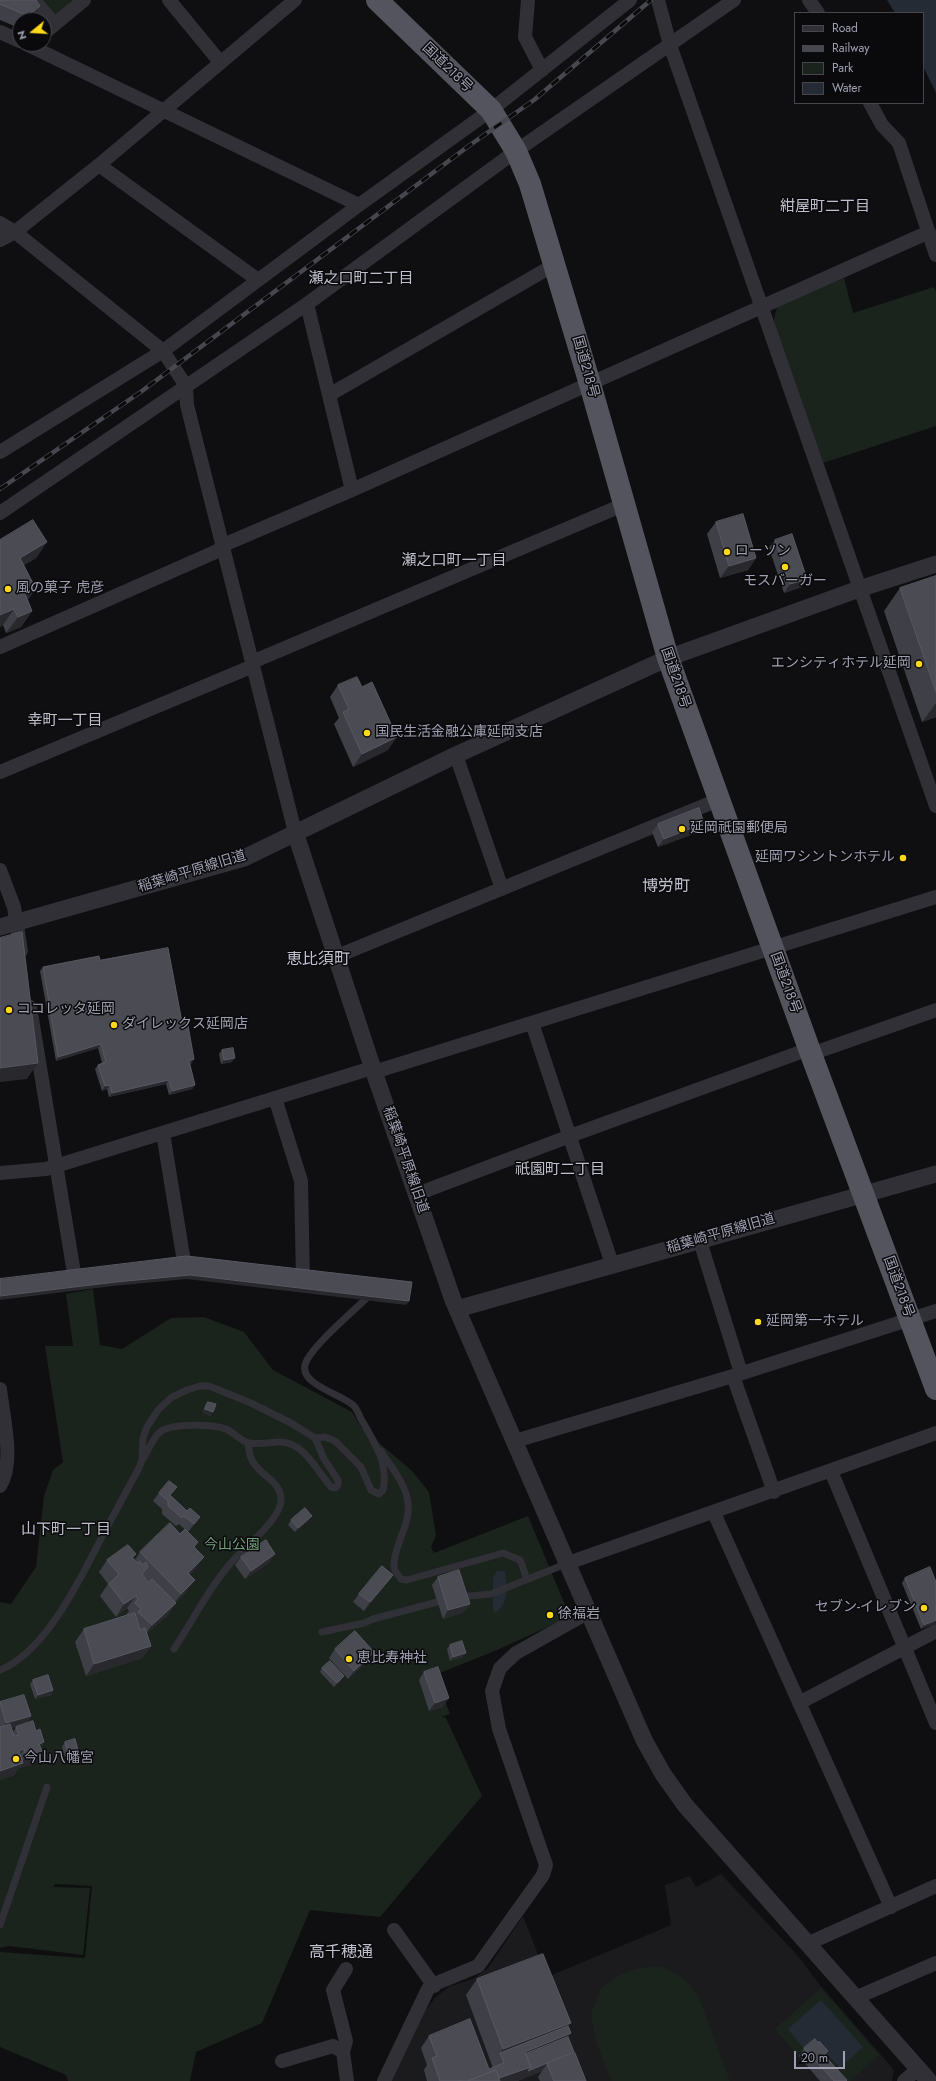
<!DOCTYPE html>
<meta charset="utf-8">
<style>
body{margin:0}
#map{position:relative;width:936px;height:2081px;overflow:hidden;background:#0f0f11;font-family:Jost,sans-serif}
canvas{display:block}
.legend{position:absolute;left:794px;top:12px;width:130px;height:92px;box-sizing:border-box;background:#0a0a0c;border:1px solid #46464f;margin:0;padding:5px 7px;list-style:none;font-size:12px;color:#9fa1b3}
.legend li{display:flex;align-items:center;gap:8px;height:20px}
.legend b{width:20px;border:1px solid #46464f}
.north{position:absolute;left:12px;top:12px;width:40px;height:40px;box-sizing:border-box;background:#0a0a0c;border:1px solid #46464f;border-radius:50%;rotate:252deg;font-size:11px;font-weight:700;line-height:16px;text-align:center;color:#9fa1b3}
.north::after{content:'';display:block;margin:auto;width:14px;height:18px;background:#ffd919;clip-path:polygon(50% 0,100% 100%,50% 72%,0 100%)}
.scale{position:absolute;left:794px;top:2051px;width:51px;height:18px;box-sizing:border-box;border:2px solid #9fa1b3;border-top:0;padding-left:5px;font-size:12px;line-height:14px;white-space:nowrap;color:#9fa1b3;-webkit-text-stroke:3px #0a0a0c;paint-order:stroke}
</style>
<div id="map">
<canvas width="936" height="2081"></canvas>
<ul class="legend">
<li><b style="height:5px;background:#303036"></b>Road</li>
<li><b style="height:5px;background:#47474f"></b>Railway</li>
<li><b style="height:11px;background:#1b231d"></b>Park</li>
<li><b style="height:11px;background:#252b35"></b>Water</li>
</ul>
<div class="north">N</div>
<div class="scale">20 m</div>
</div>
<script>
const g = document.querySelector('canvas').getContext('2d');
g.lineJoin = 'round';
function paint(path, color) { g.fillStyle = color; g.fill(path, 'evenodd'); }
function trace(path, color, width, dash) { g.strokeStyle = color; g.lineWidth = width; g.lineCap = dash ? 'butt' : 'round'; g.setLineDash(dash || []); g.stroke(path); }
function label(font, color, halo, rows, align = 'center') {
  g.font = font + ' Jost,"Noto Sans JP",sans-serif'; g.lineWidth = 3; g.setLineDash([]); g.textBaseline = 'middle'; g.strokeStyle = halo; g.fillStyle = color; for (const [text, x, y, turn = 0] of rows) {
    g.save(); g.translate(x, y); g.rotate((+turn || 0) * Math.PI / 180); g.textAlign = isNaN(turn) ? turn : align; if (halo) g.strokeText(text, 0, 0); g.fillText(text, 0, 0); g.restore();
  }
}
const built = new Path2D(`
 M721,1874L798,1956L820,1985L894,2070L892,2081H390L425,2011L435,1998L448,1987L473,1979L488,1968L523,1916L547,1977L671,1925L665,1885L690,1876L696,1887Z`);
const green = new Path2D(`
 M40,0H74L57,14H52Z
 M844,278L853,313L934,287L936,292V426L823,463L773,323L778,304Z
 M93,1289L100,1345L122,1349L171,1318L204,1317L244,1332L273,1370L352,1412L361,1427L412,1471L429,1492L436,1536L431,1547L434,1553L528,1516L570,1617L497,1650L435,1675L450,1714L442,1717L446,1718L482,1796L380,1917L310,1910L262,2023L196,2052L190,2081H68L66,2075L0,2047V1952L85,1958L92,1886L55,1884L53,1887L90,1888L83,1955L9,1946L0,1948V1602L11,1604L36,1567L44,1496L53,1470L63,1462L45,1346H73L66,1294Z
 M660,1966L684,1978L699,1998L730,2081H611L595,2038L591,2014L601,1988L620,1975L636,1969Z
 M821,1988L879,2055L850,2081H820L775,2029Z`);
const water = new Path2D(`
 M887,0H936V93L923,66V13H895Z
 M497,1571H505C506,1587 510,1603 495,1613L493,1609V1578Z
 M821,2000L863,2047L840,2068L814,2040L804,2049L788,2029Z`);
const service = new Path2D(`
 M381,1451C391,1467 406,1484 408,1503C411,1524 393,1547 394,1566C394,1571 398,1575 401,1579L407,1580L503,1553L520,1560L527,1579
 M142,1460C149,1451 151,1440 160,1432C172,1423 212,1424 226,1429C233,1432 239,1439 246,1442C255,1446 270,1442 280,1442C304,1442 317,1471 331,1487L335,1488L338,1485V1480L324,1459L315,1438
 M459,1597L491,1594L568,1563
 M322,1632L364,1623L373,1619L445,1600
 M174,1649C195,1617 213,1580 240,1553C251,1542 283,1516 281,1498C279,1478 257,1475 251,1458C249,1454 249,1448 248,1443
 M0,1670C48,1651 83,1573 106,1529C117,1509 128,1488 139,1468L142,1460L143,1438L147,1427L158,1410L172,1397L187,1390L200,1386H209L251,1403L291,1423L315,1438L325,1437L335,1441L361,1467L371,1490L379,1494L383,1490C389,1464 374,1441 361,1419C359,1415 357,1409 354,1406C344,1395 300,1385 305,1365C309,1348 357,1308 371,1294
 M0,1925L47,1787`);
const minor = new Path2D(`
 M34,0L54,24
 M169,0L220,62
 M528,0L525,37L542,70
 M658,0L670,45L936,806
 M809,0L818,13
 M0,32L20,41
 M44,33L84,0
 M26,44L359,205
 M870,103L882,125L899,143L936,255
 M99,165L258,280
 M0,223L15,232L163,351L186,386L187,405L295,832
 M0,240L15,232L99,165L295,0
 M307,304L352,490
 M329,395L554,265
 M0,452L163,351L359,205L491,110L630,0
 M0,513L307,304L516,151L734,0
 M221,546L352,490L929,232
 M0,647L222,549
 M252,662L623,505
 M456,755L502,889
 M0,772L253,666
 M0,870L14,907L21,951
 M335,957L718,800
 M30,1007L75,1279
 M532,1023L612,1264
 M811,1054L936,1010
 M374,1072L936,897
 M275,1098L301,1181L303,1280
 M163,1133L185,1268
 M0,1173L46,1169L372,1068
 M417,1194L570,1136L809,1049
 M700,1241L741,1373
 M733,1376L774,1492
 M0,1389C3,1416 15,1463 0,1486
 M515,1441L733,1376L936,1311
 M831,1471L936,1723
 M714,1513L891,1907
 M568,1563L936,1433
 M799,1703L936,1631
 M394,1930L434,1986
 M807,1944L936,1886
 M346,1969L333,1990L346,2041L343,2052L347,2081
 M855,1998L936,1963
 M282,2061L333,2046L343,2052
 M384,2081L428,1989L437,1983L478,1966L543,1875L546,1865L499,1729L492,1691L500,1668L516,1653L589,1612
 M904,2081L918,2069`);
const tertiary = new Path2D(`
 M295,832L374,1072L453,1300L644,1740L663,1774L685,1805L929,2081
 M0,927L244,858L456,755L668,658L859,589L936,564
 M457,1309L936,1174`);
const trunk = new Path2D(`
 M377,0L491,110L516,151L530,184L590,384L668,658L811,1054L936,1389`);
const rail = new Path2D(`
 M0,489L142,391L470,145L534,100L651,0`);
const wall = new Path2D(`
 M0,0L40,6L32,18L29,20H20V27L19,28L0,20Z
 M716,522L756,558L748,570L720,578L707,534Z
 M0,540L47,542L36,558L24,565L28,600L32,611L21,627L6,633L3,625L0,627Z
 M775,540L807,579L802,587L784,593L769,548Z
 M936,576V717L922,722L884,611L900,588Z
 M338,685L388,750L353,767L334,724L339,718L330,697Z
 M704,823L699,832L658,847L652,832L658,824Z
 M100,960L182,1022L194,1059L191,1064H190L195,1085L192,1089L169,1095L166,1084L109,1097L107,1089L102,1091L95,1069L98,1065L102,1063L98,1048L56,1061L40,971L43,967Z
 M222,1050L232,1062L221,1064L219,1054Z
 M208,1402L213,1412L210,1416L203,1413L205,1406Z
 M159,1493L171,1496L187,1511L190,1508L194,1525L188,1532L179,1524L176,1526L162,1514V1509L153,1501Z
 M291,1520H309L295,1532L288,1525Z
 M194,1547L204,1557L195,1569L189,1575L186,1592L175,1603L167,1616L147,1633L151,1646L142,1658L86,1676L75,1642L84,1629L126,1615L129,1611L127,1608L116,1617L100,1596L108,1584L99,1572L107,1560L136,1554L133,1558L135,1560L140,1552Z
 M241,1557L270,1562L245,1579L235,1565Z
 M393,1575L387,1583L364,1611L353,1602L359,1594Z
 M438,1577L470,1604L464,1612L443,1619L432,1585Z
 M905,1578L936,1582V1623L921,1629L902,1583Z
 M450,1645L463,1657L450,1661L447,1649Z
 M335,1649L369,1660L348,1679L329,1658Z
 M322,1668L341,1680L334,1687L320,1672Z
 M424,1672L443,1707L429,1711L419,1680Z
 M33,1680L53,1690L51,1695L35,1699L30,1684Z
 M0,1702L31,1716L25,1724L36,1731L44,1742L40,1748L42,1751L33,1764L19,1768L14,1775L0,1780ZM21,1725L16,1727L13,1732L11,1728Z
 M65,1742L78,1750L75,1754L65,1757L62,1747Z
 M477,1979L568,2026L571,2033L568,2037L573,2054L586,2081H540L538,2077L542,2071L517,2081H427L424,2070L427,2065L421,2048L429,2036L489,2069L493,2068L466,1995Z
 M818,2043L828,2051L825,2056L847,2081H820L799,2056L804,2048Z`);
const shadedWall = new Path2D(`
 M40,6L32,18L29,20H25L28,16Z
 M47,542L36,558L9,574L20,558Z
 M756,558L748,570L720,578L729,566Z
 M807,579L802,587L784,593L790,584Z
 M36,589L24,605L14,610L25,594Z
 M14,609L3,625L0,627V615Z
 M32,611L21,627L6,633L18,617Z
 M936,703V717L922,722Z
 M397,737L388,750L353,767L362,754Z
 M704,823L699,832L658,847L664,839Z
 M101,1044L98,1048L56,1061L58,1057Z
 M235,1058L232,1062L221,1064L224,1060Z
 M194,1059L191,1064L186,1065L189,1061Z
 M38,1063L27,1079L0,1082V1068Z
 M169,1080L166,1084L109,1097L112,1093Z
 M110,1085L107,1089L102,1091L105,1086Z
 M195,1085L192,1089L169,1095L172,1091Z
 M190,1275L409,1301L406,1305L187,1279L113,1286L0,1300V1296L116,1282Z
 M205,1409L213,1412L210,1416L203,1413Z
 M312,1516L309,1520L295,1532L298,1528Z
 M200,1517L194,1525L188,1532L194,1524Z
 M275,1554L270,1562L245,1579L251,1571Z
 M204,1557L195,1569L179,1585L188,1573Z
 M393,1575L387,1583L364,1611L370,1602Z
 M195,1580L186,1592L172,1606L181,1594Z
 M136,1596L127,1608L116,1617L124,1604Z
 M176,1603L167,1616L143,1637L152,1625Z
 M470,1604L464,1612L443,1619L448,1610Z
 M936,1620V1623L921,1629L924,1625Z
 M151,1646L142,1658L86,1676L94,1664Z
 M374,1652L369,1660L348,1679L354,1671Z
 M466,1653L463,1657L450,1661L453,1657Z
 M344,1676L341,1680L334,1687L337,1683Z
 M53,1690L51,1695L35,1699L38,1695Z
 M449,1698L443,1707L429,1711L435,1703Z
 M31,1716L25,1724L0,1732L6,1723Z
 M44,1742L37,1753L42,1751L33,1764L19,1768L14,1775L0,1780V1771L21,1764L26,1756L39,1744Z
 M24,1749L15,1762L19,1751Z
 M78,1750L75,1754L65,1757L68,1753Z
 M571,2023L561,2037L571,2033L562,2046L522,2056L500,2053L503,2049Z
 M574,2052L568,2060L547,2064L542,2071L517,2081H495V2080L531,2067Z`);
const building = new Path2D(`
 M0,0H36L40,6L28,16L0,4Z
 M743,514L756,558L729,566L716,522Z
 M33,520L47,542L20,558L36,589L25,594L32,611L18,617L14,609L0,615V540Z
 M792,534L807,579L790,584L775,540Z
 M936,576V692L900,588Z
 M357,677L362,687L372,682L397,737L362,754L343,712L349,709L338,685Z
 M699,808L704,823L664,839L658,824Z
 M22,932L38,1063L0,1068V938Z
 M168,948L182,1022L187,1020L194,1059L189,1061L195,1085L172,1091L169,1080L112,1093L110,1085L105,1086L98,1065L106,1062L101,1044L58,1057L43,967L99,956L100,960Z
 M233,1048L235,1058L224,1060L222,1050Z
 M187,1256L412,1282L409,1301L190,1275L116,1282L0,1296V1279Z
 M208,1402L216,1404L213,1412L205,1409Z
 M169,1481L177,1487L170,1495L187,1511L190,1508L200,1517L194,1524L184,1516L182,1518L168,1506V1501L159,1493Z
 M305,1508L312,1516L298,1528L291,1520Z
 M170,1523L180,1534L185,1529L198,1542L194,1547L204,1557L188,1573L195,1580L181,1594L140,1552Z
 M266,1540L275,1554L251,1571L241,1557Z
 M128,1545L136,1554L132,1557L137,1563L140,1561L142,1565L146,1562L148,1567L142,1574L148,1583L152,1579L176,1603L152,1625L138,1612L141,1609L135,1603L138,1599L136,1596L124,1604L109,1584L119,1574L107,1560Z
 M382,1566L393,1575L370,1602L359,1594Z
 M930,1567L936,1582V1620L924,1625L905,1578Z
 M459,1570L470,1604L448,1610L438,1577Z
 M135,1613L140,1630L145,1628L151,1646L94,1664L84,1629Z
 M355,1631L374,1652L354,1671L335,1649Z
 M462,1641L466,1653L453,1657L450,1645Z
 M330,1661L344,1676L337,1683L322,1668Z
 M438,1667L449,1698L435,1703L424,1672Z
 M48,1675L53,1690L38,1695L33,1680Z
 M24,1695L31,1716L6,1723L0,1702Z
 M33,1721L36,1731L40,1729L44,1742L39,1744L42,1751L26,1756L24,1749L19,1751L23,1763L0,1771V1727L10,1724L14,1736L19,1735L16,1727Z
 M75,1739L78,1750L68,1753L65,1742Z
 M543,1954L571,2023L503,2049L477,1979Z
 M470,2019L489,2069L504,2063L500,2053L568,2026L571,2033L525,2052L531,2067L499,2078L496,2070L468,2081H462V2080L458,2081H440L432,2058L437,2056L429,2036Z
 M568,2037L574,2052L528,2071L531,2067L526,2054Z
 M815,2039L818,2043L819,2041L828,2051L824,2055L847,2080L846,2081H834L804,2048Z
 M575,2053L586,2081H554L547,2064Z
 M496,2070L500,2081H468Z`);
const markers = [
 [727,552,4,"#ffd919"],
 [785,567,4,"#ffd919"],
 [8,589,4,"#ffd919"],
 [919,664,4,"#ffd919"],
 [367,733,4,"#ffd919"],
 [682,829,4,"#ffd919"],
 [903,858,4,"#ffd919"],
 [9,1010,4,"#ffd919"],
 [114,1025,4,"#ffd919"],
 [758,1322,4,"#ffd919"],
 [924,1608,4,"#ffd919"],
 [550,1615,4,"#ffd919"],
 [349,1659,4,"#ffd919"],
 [16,1759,4,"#ffd919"]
];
const streetNames = [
 ["国道218号",447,68,44],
 ["国道218号",585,367,74],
 ["国道218号",675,678,71],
 ["稲葉崎平原線旧道",192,872,-17],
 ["国道218号",785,983,70],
 ["稲葉崎平原線旧道",405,1160,71],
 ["稲葉崎平原線旧道",721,1234,-16],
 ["国道218号",898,1287,70]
];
const poiNames = [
 ["ローソン",735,552],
 ["モスバーガー",785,582,"center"],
 ["風の菓子 虎彦",16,589],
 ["エンシティホテル延岡",911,664,"right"],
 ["国民生活金融公庫延岡支店",375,733],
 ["延岡祇園郵便局",690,829],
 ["延岡ワシントンホテル",895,858,"right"],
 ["ココレッタ延岡",17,1010],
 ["ダイレックス延岡店",122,1025],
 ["延岡第一ホテル",766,1322],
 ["セブン-イレブン",916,1608,"right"],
 ["徐福岩",558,1615],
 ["恵比寿神社",357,1659],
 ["今山八幡宮",24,1759]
];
const parkNames = [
 ["今山公園",232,1546]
];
const neighbourhoodNames = [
 ["紺屋町二丁目",825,207],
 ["瀬之口町二丁目",361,279],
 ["瀬之口町一丁目",454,561],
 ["幸町一丁目",65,721],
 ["祇園町二丁目",560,1170],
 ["山下町一丁目",66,1530]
];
const quarterNames = [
 ["博労町",666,887],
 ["恵比須町",318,960],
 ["高千穂通",341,1953]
];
paint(built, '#1b1b1e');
paint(green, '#1b231d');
paint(water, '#252b35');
trace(service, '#303036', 7);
trace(minor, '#303036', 14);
trace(tertiary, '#303036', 17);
trace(trunk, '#54545e', 22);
trace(rail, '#47474f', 4.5);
trace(rail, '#0a0a0c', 3, [9]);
paint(wall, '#3f4047');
paint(shadedWall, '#28282d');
paint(building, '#4a4b53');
trace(building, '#575862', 1);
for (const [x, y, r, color] of markers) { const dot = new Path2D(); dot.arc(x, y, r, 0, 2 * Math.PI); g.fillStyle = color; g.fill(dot); trace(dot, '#0a0a0c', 1.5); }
label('14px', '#9fa1b3', '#0a0a0c', streetNames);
label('14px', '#9fa1b3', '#0a0a0c', poiNames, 'left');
label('14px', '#73a07e', '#0a0a0c', parkNames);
label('15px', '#c0c1cf', '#0a0a0c', neighbourhoodNames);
label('16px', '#c0c1cf', '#0a0a0c', quarterNames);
</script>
